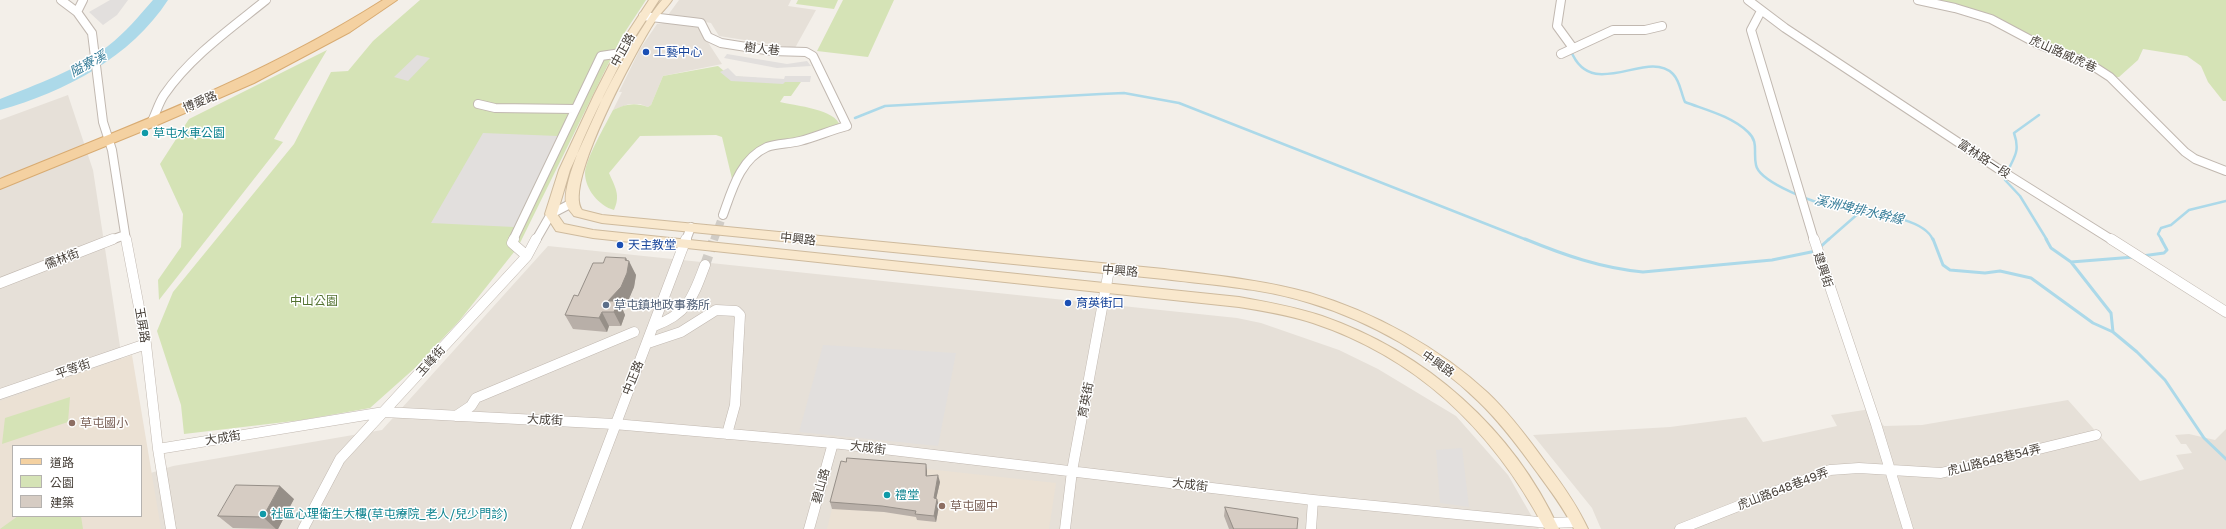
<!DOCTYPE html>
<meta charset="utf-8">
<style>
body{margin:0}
#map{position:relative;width:2226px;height:529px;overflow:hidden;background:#f3efe9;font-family:"Golos Text","Noto Sans TC",sans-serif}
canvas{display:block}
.legend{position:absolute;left:12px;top:445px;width:130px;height:72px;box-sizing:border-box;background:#fff;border:1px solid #b5b2af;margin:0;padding:5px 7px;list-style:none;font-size:12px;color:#463f38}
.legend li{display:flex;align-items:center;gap:8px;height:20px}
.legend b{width:20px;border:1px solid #b5b2af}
</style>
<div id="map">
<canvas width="2226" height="529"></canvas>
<ul class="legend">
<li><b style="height:5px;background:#f4d1a1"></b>道路</li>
<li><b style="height:11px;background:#d5e3b6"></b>公園</li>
<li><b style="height:11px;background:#d6ccc3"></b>建築</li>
</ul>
</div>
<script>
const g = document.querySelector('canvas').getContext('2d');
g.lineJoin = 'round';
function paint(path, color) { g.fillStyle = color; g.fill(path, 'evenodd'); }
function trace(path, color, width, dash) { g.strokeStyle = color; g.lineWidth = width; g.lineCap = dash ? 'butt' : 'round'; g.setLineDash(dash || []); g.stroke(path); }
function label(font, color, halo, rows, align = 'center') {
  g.font = font + ' "Golos Text","Noto Sans TC",sans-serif'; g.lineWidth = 3; g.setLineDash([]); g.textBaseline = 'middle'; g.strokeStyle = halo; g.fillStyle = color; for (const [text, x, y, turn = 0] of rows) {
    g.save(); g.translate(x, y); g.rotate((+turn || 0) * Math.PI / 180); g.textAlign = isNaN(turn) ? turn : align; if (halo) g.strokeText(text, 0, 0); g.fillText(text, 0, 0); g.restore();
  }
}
const residential = new Path2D(`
 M679,0H791L788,6L816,10L795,48L719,36L711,23L668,15Z
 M673,22L698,27L722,64L663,76L651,105L648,107L640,104H629L613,110L622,92H619L640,49L657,24Z
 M68,95L93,170L121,353L128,446H13V516H141V476L173,466L382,430L548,246L1237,318L1261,323L1339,350L1378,369L1456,416L1508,475L1539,529H0V120Z
 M2068,400L2140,481L2184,469L2176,455L2192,453L2186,444H2181L2175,435L2189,434L2215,440L2226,429V529H1601L1592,508L1533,435L1670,427L1746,417L1763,442L1837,426L1831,415L1871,409L1884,426L1922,425Z`);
const education = new Path2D(`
 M132,355L161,529H0V401ZM13,446H141V516H13Z
 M844,460L1056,483L1049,529H827Z`);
const green = new Path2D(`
 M420,0H646L621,38L518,247L460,320L416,367L370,408L302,420L184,434L181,405L157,331L173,292L294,144L331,72L348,71L373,41Z
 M798,0H838L834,9L796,4Z
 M843,0H894L868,57L817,51Z
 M1925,0H2226V101H2223L2208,82L2201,66L2187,56L2143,49L2138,60L2119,77H2115L2102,67L2054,48L2000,22Z
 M327,50L274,139L283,142L159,300L158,280L181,247L183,214L160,164L189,119Z
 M718,66L730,76L786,80L803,79L791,96H784L780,102C796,106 836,109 840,126L757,153L733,183L722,137L716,135L640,136L609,173C615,187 621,195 614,210C599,206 585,189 585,173C586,158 606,124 613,110C625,104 635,102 648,107L651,105L663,76Z
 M70,397L68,422L2,444L5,418Z
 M18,516H81L83,529H0Z`);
const parking = new Path2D(`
 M110,0H128L117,15L103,25L89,12Z
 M727,54L787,64L807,61L811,66L777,68L724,58Z
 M417,55L430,58L408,81L394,77Z
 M728,68L736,76L784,79L785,76H811L810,82H785L783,84L731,81L720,72Z
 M483,133L558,136L514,227L431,223Z
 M823,345L956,353L938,446L799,432Z
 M1462,448L1469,507L1440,503L1436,450Z`);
const streamFar1 = new Path2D(`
 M1571,51C1592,103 1647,48 1673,74C1680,81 1681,93 1685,102C1706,110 1731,116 1748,132C1759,142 1753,152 1756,165C1759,181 1804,198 1819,203C1847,213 1922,212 1933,240
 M2039,115L2014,133C2022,156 2010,159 2005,180L2020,196L2047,240
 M855,118L885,106L1101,94L1124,93L1179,103L1527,240
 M1828,240L1860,212
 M2162,240L2158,234L2161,228L2171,225L2189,210L2226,201`);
const stream = new Path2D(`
 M1525,239C1564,255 1601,268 1643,272L1772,260L1816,251L1829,239
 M1933,239L1943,265L1950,270L1985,273L2000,271L2031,278L2093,323L2113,332L2137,352L2165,380L2204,438L2226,459
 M2046,239L2051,248L2071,262L2111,313L2113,332
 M2142,256L2164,253L2167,250L2161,239
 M2071,262L2134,257`);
const river = new Path2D(`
 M153,0H168C131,57 65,92 0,110V99C37,84 76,71 108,46C125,33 139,16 153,0Z`);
const streetTunnelFar1 = new Path2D(`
 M714,240L723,215`);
const streetTunnel = new Path2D(`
 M705,265L714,239`);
const streetFar1 = new Path2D(`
 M61,0L77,12L92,33L103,122L112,150L126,240
 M1561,0L1557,26L1573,48
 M1748,0L1785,28L1997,168L2112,240
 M1918,0L1955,8L1991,19L2038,44L2090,64L2110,77L2185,152L2195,159L2226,171
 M1761,11L1751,30L1814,240
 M77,12L83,0
 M643,16L701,23L708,37L721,43L772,51L806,52L813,56L847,126C831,130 816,137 800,141C789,144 777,143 767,147C740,159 732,190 723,215
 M1561,54L1613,30H1645L1662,26
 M478,104L495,108L575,109
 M151,123C156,114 158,104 164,95C190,57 230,29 266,0
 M111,240L125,235
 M513,240L601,56L621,53L630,55
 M536,240L551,214L572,203
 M686,240L691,227`);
const street = new Path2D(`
 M126,239L146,344L158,449L171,529
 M514,239L512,243L527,256
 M1814,239L1876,424L1908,529
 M2111,239L2226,312
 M0,283L113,239
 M654,326C688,314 693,297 705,265
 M648,343L681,332L716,310L736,311L740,315L735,405L727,434
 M0,394L146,344
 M456,416L471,406L476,398L634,332
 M158,449L384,412L614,424L833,443L1313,500L1549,523L1578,522
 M303,529L340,459L527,256L536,239
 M576,529L686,239
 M809,529L833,443
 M1065,529L1072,471L1109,270
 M1311,529L1313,500
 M1680,529L1830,470L1859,468L1941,473L2096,435`);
const secondary = new Path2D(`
 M649,0H659L629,46L604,95L570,170L557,214L564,224L593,230L1239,297C1267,302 1295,307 1322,316C1426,352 1513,429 1559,529H1545C1494,432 1418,358 1313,323C1289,315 1264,311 1239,307L593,238L556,231L545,214L559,170L594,95L619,46Z
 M662,0H672C667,8 660,13 655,21C637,49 563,184 582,210L602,215L1164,269C1213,275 1263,280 1310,293C1374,312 1440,348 1488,393C1510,414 1528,438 1546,463C1562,484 1577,505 1588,529H1574C1564,508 1550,490 1536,471C1518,446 1500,422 1478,401C1433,357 1370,321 1310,303C1263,288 1213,285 1164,279L602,223L574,216C571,212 567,208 566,203C561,166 636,30 662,0Z`);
const primary = new Path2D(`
 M383,0H397L350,32L254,83L155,126L0,189V179C132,125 262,77 383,0Z`);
const wall = new Path2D(`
 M627,261L636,275L634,287L628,301L622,308L625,315L621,326H609L607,332L573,329L565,315L578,296Z
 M846,462L927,471V476L940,482L936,499H937L939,506L936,522L917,520L916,517L884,512L832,509L830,502Z
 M294,499L278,529L233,528L218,516Z
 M1225,507L1297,529H1229L1224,516Z`);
const shadedWall = new Path2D(`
 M626,258L629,264V261L636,275L634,287L628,301L622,308L625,315L621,326L608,301Z
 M602,312L609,326L607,332L599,318Z
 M926,464L927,471V483L926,476Z
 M938,475L940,482L935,504L934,498Z
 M280,486L294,499L278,529H276L263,517Z
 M937,499L939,506L936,522L934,516Z`);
const building = new Path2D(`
 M606,257L626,258L625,260L629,261L627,273L621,287L608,301H618L614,312H602L599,318L565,315L574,295L578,296L593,263H603Z
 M847,458L926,464V476L938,475L934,498L937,499L934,516L915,514L916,511L882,506L830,502L841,461L846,462Z
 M236,485L280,486L263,517L218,516Z
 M1225,507L1298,518L1297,529H1234Z`);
const markers = [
 [646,52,4,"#1a4fb4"],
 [145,133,4,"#0f9aa8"],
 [620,245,4,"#1a4fb4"],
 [1068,303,4,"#1a4fb4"],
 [606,305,4,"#5c6f8a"],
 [72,423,4,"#8d6e63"],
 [887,495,4,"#0f9aa8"],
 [942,506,4,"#8d6e63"],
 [263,514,4,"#0f9aa8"]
];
const streetNames = [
 ["樹人巷",762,49,6],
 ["中正路",623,50,-61],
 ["虎山路威虎巷",2063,54,24],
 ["博愛路",200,102,-23],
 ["富林路一段",1984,159,33],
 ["中興路",798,239,6],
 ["儒林街",62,259,-21],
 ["建興街",1823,270,72],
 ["中興路",1120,271,5],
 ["玉屏路",142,325,80],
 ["玉峰街",431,361,-48],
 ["中興路",1438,364,35],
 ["平等街",73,369,-19],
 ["中正路",633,378,-68],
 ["育英街",1086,400,-79],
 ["大成街",545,420,3],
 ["大成街",223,438,-9],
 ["大成街",868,448,7],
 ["虎山路648巷54弄",1994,460,-14],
 ["大成街",1190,485,7],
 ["碧山路",821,486,-75],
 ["虎山路648巷49弄",1783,489,-21]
];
const transitNames = [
 ["工藝中心",654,52],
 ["天主教堂",628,245],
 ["育英街口",1076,303]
];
const cultureNames = [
 ["草屯水車公園",153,133],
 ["禮堂",895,495],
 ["社區心理衛生大樓(草屯療院_老人/兒少門診)",271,514]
];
const parkNames = [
 ["中山公園",314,301]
];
const serviceNames = [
 ["草屯鎮地政事務所",614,305]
];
const educationNames = [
 ["草屯國小",80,423],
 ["草屯國中",950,506]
];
const waterNames = [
 ["隘寮溪",88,64,-29],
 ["溪洲埤排水幹線",1859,210,13]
];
paint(residential, '#e6e0d8');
paint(education, '#ebe1d4');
paint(green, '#d5e3b6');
paint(parking, '#e2dfdd');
trace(streamFar1, '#acd9e9', 2.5);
trace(stream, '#acd9e9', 3);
paint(river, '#acd9e9');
trace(streetTunnelFar1, '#d0ccc6', 8, [8, 4]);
trace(streetTunnel, '#d0ccc6', 10, [10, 5]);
trace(streetFar1, '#c1b8b0', 10);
trace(street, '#c1b8b0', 11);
trace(secondary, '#ceba9d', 2);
trace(primary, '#d8ab72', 2);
trace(streetFar1, '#fff', 8);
trace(street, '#fff', 10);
paint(secondary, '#f9e8cd');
paint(primary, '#f4d1a1');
paint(wall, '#b8afa8');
paint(shadedWall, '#968f88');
paint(building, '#d6ccc3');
trace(building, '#968f88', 1);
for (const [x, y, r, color] of markers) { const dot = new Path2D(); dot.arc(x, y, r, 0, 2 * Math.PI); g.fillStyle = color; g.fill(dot); trace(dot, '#fff', 1.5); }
label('12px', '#463f38', '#fff', streetNames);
label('12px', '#164399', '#fff', transitNames, 'left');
label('12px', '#0d838f', '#fff', cultureNames, 'left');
label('12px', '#537231', '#fff', parkNames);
label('12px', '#4e5e75', '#fff', serviceNames, 'left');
label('12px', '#785e54', '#fff', educationNames, 'left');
label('italic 13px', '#377d99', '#fff', waterNames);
</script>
